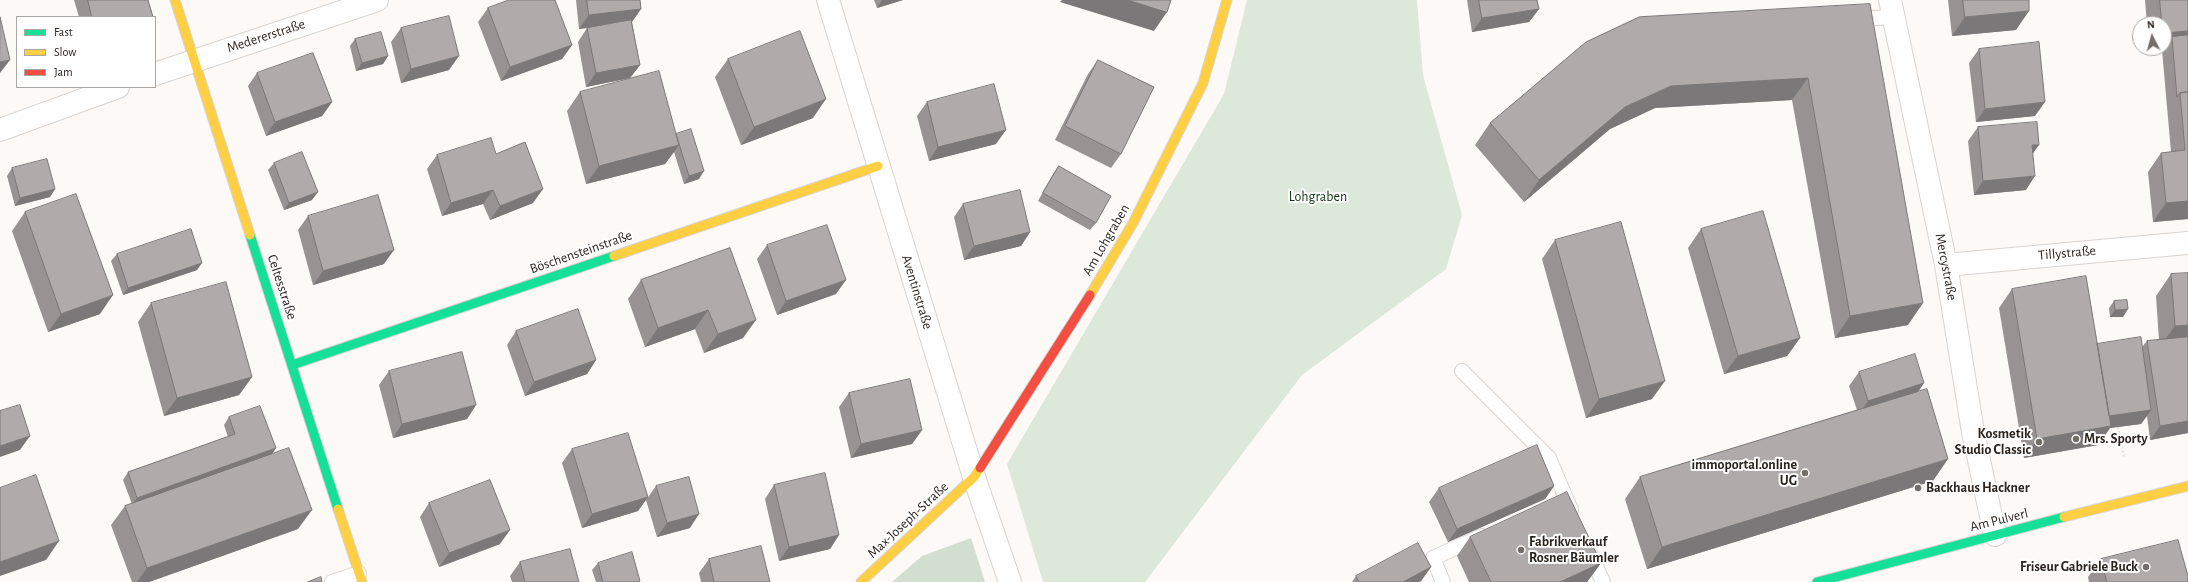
<!DOCTYPE html>
<meta charset="utf-8">
<style>
body{margin:0}
#map{position:relative;width:2188px;height:582px;overflow:hidden;background:#fcf9f7;font-family:"Alegreya Sans",sans-serif}
canvas{display:block}
.legend{position:absolute;left:16px;top:16px;width:140px;height:72px;box-sizing:border-box;background:#fff;border:1px solid #aaa7a5;margin:0;padding:5px 7px;list-style:none;font-size:12px;color:#2b231e}
.legend li{display:flex;align-items:center;gap:8px;height:20px}
.legend b{width:20px;border:1px solid #aaa7a5}
.north{position:absolute;left:2132px;top:16px;width:40px;height:40px;box-sizing:border-box;background:#fff;border:1px solid #aaa7a5;border-radius:50%;rotate:354deg;font-size:11px;font-weight:700;line-height:16px;text-align:center;color:#2b231e}
.north::after{content:'';display:block;margin:auto;width:14px;height:18px;background:#746e6a;clip-path:polygon(50% 0,100% 100%,50% 72%,0 100%)}
</style>
<div id="map">
<canvas width="2188" height="582"></canvas>
<ul class="legend">
<li><b style="height:5px;background:#16e098"></b>Fast</li>
<li><b style="height:5px;background:#ffcf43"></b>Slow</li>
<li><b style="height:5px;background:#f24e42"></b>Jam</li>
</ul>
<div class="north">N</div>
</div>
<script>
const g = document.querySelector('canvas').getContext('2d');
g.lineJoin = 'round';
function paint(path, color) { g.fillStyle = color; g.fill(path, 'evenodd'); }
function trace(path, color, width, dash) { g.strokeStyle = color; g.lineWidth = width; g.lineCap = dash ? 'butt' : 'round'; g.setLineDash(dash || []); g.stroke(path); }
function label(font, color, halo, rows, align = 'center') {
  g.font = font + ' "Alegreya Sans",sans-serif'; g.lineWidth = 4; g.setLineDash([]); g.textBaseline = 'middle'; g.strokeStyle = halo; g.fillStyle = color; for (const [text, x, y, turn = 0] of rows) {
    g.save(); g.translate(x, y); g.rotate((+turn || 0) * Math.PI / 180); g.textAlign = isNaN(turn) ? turn : align; if (halo) g.strokeText(text, 0, 0); g.fillText(text, 0, 0); g.restore();
  }
}
const green = new Path2D(`
 M1247,0H1417L1423,75L1462,215L1446,269L1302,375L1145,582H1043L1007,464L1224,94Z`);
const forest = new Path2D(`
 M971,538L985,582H892L922,556Z`);
const path = new Path2D(`
 M2118,427L2124,458`);
const lane = new Path2D(`
 M1854,19L1894,17
 M1462,371L1549,458L1571,510
 M1589,551L1603,582
 M332,582L359,573
 M1443,582L1433,558L1482,536`);
const street = new Path2D(`
 M828,0L974,477L1010,582
 M1890,0L1946,265L1973,432L1995,535
 M155,74L377,0
 M0,130L118,87
 M1946,265L2188,243`);
const fast = new Path2D(`
 M250,235L338,509
 M292,365L614,256
 M1817,582L2064,517`);
const slow = new Path2D(`
 M175,0L250,235
 M614,256L878,166
 M1090,295L1133,223L1203,83L1227,0
 M338,509L362,582
 M2064,517L2188,486
 M861,582L974,477L980,468`);
const jam = new Path2D(`
 M980,468L1090,295`);
const wall = new Path2D(`
 M74,0H148L153,17H79Z
 M576,0H640L641,9L632,22L640,65L630,78L586,87L578,42L587,28L589,27L579,29Z
 M874,0H903L877,8Z
 M1467,0H1537L1539,9L1529,22L1472,32Z
 M1948,0H2029L2016,30L1952,36Z
 M2145,0H2188V219L2153,222L2148,172L2161,153L2171,152L2162,50L2149,52V48H2164V24H2147Z
 M1870,4L1908,325L1835,338L1792,100L1655,108L1610,129L1524,202L1475,145L1490,123Z
 M488,8L572,45L562,59L501,81L478,22Z
 M401,28L449,70L401,83L391,42Z
 M355,39L388,56L383,64L356,71L350,46Z
 M1979,49L2035,116L1976,122L1969,63Z
 M728,59L813,118L741,145L715,77Z
 M1098,60L1121,154L1111,168L1055,140L1088,74Z
 M257,73L332,102L322,116L266,136L248,86Z
 M580,92L676,134L699,179L684,184L674,152L665,164L586,184L567,111Z
 M927,102L996,144L929,161L917,116Z
 M1978,127L2033,153L2026,190L1974,195L1968,141Z
 M496,154L533,203L490,220L483,204L442,216L427,169L437,155Z
 M274,163L312,200L284,210L268,170Z
 M1059,166L1096,223L1090,230L1038,201L1053,174Z
 M12,168L55,189L50,197L15,206L7,176Z
 M963,204L1030,232L1021,246L964,260L954,217Z
 M25,212L100,314L48,332L12,231Z
 M308,216L384,264L313,285L298,230Z
 M1701,229L1800,338L1787,356L1724,374L1688,248Z
 M1555,240L1652,399L1586,418L1542,259Z
 M767,245L836,294L777,315L757,259Z
 M730,248L743,338L704,353L695,329L645,347L628,299L641,280Z
 M117,254L197,270L123,295L111,261Z
 M2171,274L2188,433L2150,440L2147,416L2141,424L2110,428L2098,445L2024,458L1999,308L2012,289L2097,344L2142,347L2147,341L2159,340L2156,296Z
 M2114,301L2123,317H2110L2109,308Z
 M151,303L252,377L239,395L164,416L138,322Z
 M516,331L596,360L587,374L525,396L507,345Z
 M389,371L476,405L467,419L393,438L379,385Z
 M1859,372L1924,383L1918,392L1933,481L1647,569L1625,499L1640,477L1857,410L1849,386Z
 M849,393L922,430L912,444L851,458L839,407Z
 M229,417L276,448L272,454L298,529L149,582H132L111,525L125,506L132,504L123,480L128,472L228,437L224,425Z
 M572,449L648,497L638,511L582,528L562,463Z
 M774,485L839,535L830,549L779,561L765,499Z
 M656,486L690,528L657,537L646,500Z
 M1554,486L1545,499L1448,542L1429,502L1439,488Z
 M429,503L500,544L439,567L420,517Z
 M1470,537L1601,563L1587,582H1469L1457,556Z
 M709,559L770,582H701L699,573Z
 M2101,559L2188,582H2089L2088,577Z
 M520,562L579,582H512L510,576Z
 M598,563L640,582H596L592,570Z
 M1431,567L1421,581L1419,582H1352L1356,576Z`);
const shadedWall = new Path2D(`
 M882,0H903L877,8Z
 M1062,0H1128L1167,12L1154,31L1060,2Z
 M641,9L631,23L579,29L589,15Z
 M1539,9L1529,22L1472,32L1482,18Z
 M2029,11L2016,30L1952,36L1965,17Z
 M2188,31V48L2172,37L2162,50L2149,52L2152,48H2164V33Z
 M572,45L562,59L501,81L510,67Z
 M388,56L383,64L356,71L362,63Z
 M459,56L449,70L401,83L411,69Z
 M10,60L0,73V62Z
 M640,65L630,78L586,87L596,73Z
 M1808,78L1792,100L1655,108L1610,129L1524,202L1539,180L1625,107L1671,86Z
 M826,99L813,118L741,145L754,127Z
 M332,102L322,116L266,136L275,122Z
 M2045,102L2035,116L1976,122L1985,109Z
 M1006,130L996,144L929,161L938,147Z
 M679,145L665,164L586,184L599,166Z
 M2032,145H2039L2029,159Z
 M704,171L699,179L684,184L689,176Z
 M2035,176L2026,190L1974,195L1983,181Z
 M55,189L50,197L15,206L20,198Z
 M543,189L533,203L490,220L500,206Z
 M493,190L483,204L442,216L451,203Z
 M318,192L312,200L284,210L289,203Z
 M2188,201V219L2153,222L2166,203Z
 M1030,232L1021,246L964,260L974,246Z
 M394,250L384,264L313,285L323,271Z
 M202,263L197,270L123,295L128,288Z
 M846,280L836,294L777,315L786,301Z
 M113,295L100,314L48,332L61,314Z
 M1923,303L1908,325L1835,338L1850,316Z
 M2128,309L2123,317H2110L2115,310Z
 M708,310L695,329L645,347L658,328Z
 M756,320L743,338L704,353L718,334Z
 M2188,325V346L2159,348L2175,326Z
 M1800,338L1787,356L1724,374L1738,356Z
 M596,360L587,374L525,396L534,382Z
 M252,377L239,395L164,416L177,398Z
 M1665,381L1652,399L1586,418L1599,399Z
 M1924,383L1914,397L1859,414L1868,401Z
 M476,405L467,419L393,438L402,424Z
 M2151,410L2141,424L2110,428L2098,445L2024,458L2037,439L2105,416Z
 M2188,421V433L2150,440L2160,426Z
 M922,430L912,444L851,458L861,444Z
 M30,436L20,450L0,457V446Z
 M276,448L270,456L132,506L137,498Z
 M1948,459L1933,481L1647,569L1662,547Z
 M1554,486L1545,499L1448,542L1457,529Z
 M648,497L638,511L582,528L592,514Z
 M312,510L298,529L149,582H137L147,568Z
 M699,514L690,528L657,537L667,523Z
 M510,530L500,544L439,567L449,553Z
 M839,535L830,549L779,561L789,547Z
 M59,541L46,560L0,576V562Z
 M1601,563L1587,582H1560Z
 M1431,567L1421,581L1419,582H1403Z`);
const building = new Path2D(`
 M88,0H148L153,17H92Z
 M509,0H555L572,45L510,67L488,8Z
 M587,0H640L641,9L589,15Z
 M1128,0H1171L1167,12Z
 M1479,0H1537L1539,9L1482,18Z
 M1963,0H2029V11L1965,17Z
 M2160,0H2188V31L2164,33V24H2162Z
 M1870,4L1923,303L1850,316L1808,78L1671,86L1625,107L1539,180L1490,123L1586,42L1639,17Z
 M449,16L459,56L411,69L401,28Z
 M0,17L10,60L0,62Z
 M631,20L640,65L596,73L587,28Z
 M800,31L826,99L754,127L728,59Z
 M381,32L388,56L362,63L355,39Z
 M2188,35V92L2180,93L2177,97L2172,37Z
 M2039,42L2045,102L1985,109L1979,49Z
 M313,53L332,102L275,122L257,73Z
 M1098,60L1154,87L1121,154L1065,126Z
 M659,71L679,145L599,166L580,92Z
 M994,84L1006,130L938,147L927,102Z
 M2188,92V201L2166,203L2161,153L2185,150L2180,93Z
 M2037,122L2039,145H2032L2035,176L1983,181L1978,127Z
 M691,129L704,171L689,176L676,134Z
 M491,138L496,154L525,142L543,189L500,206L493,190L451,203L437,155Z
 M302,152L318,192L289,203L274,163Z
 M47,159L55,189L20,198L12,168Z
 M1059,166L1111,196L1096,223L1043,193Z
 M1020,190L1030,232L974,246L963,204Z
 M76,194L113,295L61,314L25,212Z
 M378,195L394,250L323,271L308,216Z
 M1763,211L1800,338L1738,356L1701,229Z
 M1621,222L1665,381L1599,399L1555,240Z
 M827,225L846,280L786,301L767,245Z
 M191,229L202,263L128,288L117,254Z
 M730,248L756,320L718,334L708,310L658,328L641,280Z
 M2188,273V325L2175,326L2171,274Z
 M2086,276L2111,426L2037,439L2012,289Z
 M226,282L252,377L177,398L151,303Z
 M2127,300L2128,309L2115,310L2114,301Z
 M578,309L596,360L534,382L516,331Z
 M2141,337L2151,410L2109,416L2097,344Z
 M2188,337V421L2160,426L2147,341Z
 M462,352L476,405L402,424L389,371Z
 M1915,354L1924,383L1868,401L1859,372Z
 M910,379L922,430L861,444L849,393Z
 M1927,389L1948,459L1662,547L1640,477Z
 M20,405L30,436L0,446V411Z
 M260,406L276,448L137,498L128,472L235,434L229,417Z
 M628,433L648,497L592,514L572,449Z
 M1537,445L1554,486L1457,529L1439,488Z
 M289,448L312,510L147,568L125,506Z
 M825,473L839,535L789,547L774,485Z
 M36,475L59,541L0,562V488Z
 M689,477L699,514L667,523L656,486Z
 M490,480L510,530L449,553L429,503Z
 M1567,492L1601,563L1560,582H1491L1470,537Z
 M2178,540L2188,576V582H2107L2101,559Z
 M1418,543L1431,567L1403,582H1359L1356,576Z
 M761,546L770,582H714L709,559Z
 M570,549L579,582H525L520,562Z
 M632,552L640,581L638,582H603L598,563Z
 M321,577L322,582H308Z`);
const markers = [
 [2076,439,4,"#746e6a"],
 [2039,442,4,"#746e6a"],
 [1805,473,4,"#746e6a"],
 [1918,488,4,"#746e6a"],
 [1521,550,4,"#746e6a"],
 [2146,567,4,"#746e6a"]
];
const streetNames = [
 ["Medererstraße",266,36,-18],
 ["Am Lohgraben",1106,240,-60],
 ["Böschensteinstraße",581,252,-19],
 ["Tillystraße",2067,253,-5],
 ["Mercystraße",1946,267,79],
 ["Celtesstraße",282,287,72],
 ["Aventinstraße",917,292,73],
 ["Max-Joseph-Straße",908,520,-43],
 ["Am Pulverl",1999,520,-14]
];
const parkNames = [
 ["Lohgraben",1318,197]
];
const poiNames = [
 ["Kosmetik",2031,434],
 ["Studio Classic",2031,450],
 ["Mrs. Sporty",2084,439,"left"],
 ["immoportal.online",1797,465],
 ["UG",1797,481],
 ["Backhaus Hackner",1926,488,"left"],
 ["Fabrikverkauf",1529,542,"left"],
 ["Rosner Bäumler",1529,558,"left"],
 ["Friseur Gabriele Buck",2138,567]
];
paint(green, '#dce8d9');
paint(forest, '#d2decf');
trace(lane, '#d9d4d0', 16);
trace(street, '#d9d4d0', 24);
trace(fast, '#d9d4d0', 11);
trace(slow, '#d9d4d0', 11);
trace(jam, '#d9d4d0', 11);
trace(path, '#e6e5e4', 2.5, [2, 2]);
trace(lane, '#fffefe', 14);
trace(street, '#fffefe', 22);
trace(fast, '#16e098', 9);
trace(slow, '#ffcf43', 9);
trace(jam, '#f24e42', 9);
paint(wall, '#989293');
paint(shadedWall, '#7c7778');
paint(building, '#b1aaab');
trace(building, '#7c7778', 1);
for (const [x, y, r, color] of markers) { const dot = new Path2D(); dot.arc(x, y, r, 0, 2 * Math.PI); g.fillStyle = color; g.fill(dot); trace(dot, '#fff', 1.5); }
label('14px', '#2b231e', '#fff', streetNames);
label('14px', '#0d320f', '#fff', parkNames);
label('bold 14px', '#2b231e', '#fff', poiNames, 'right');
</script>
